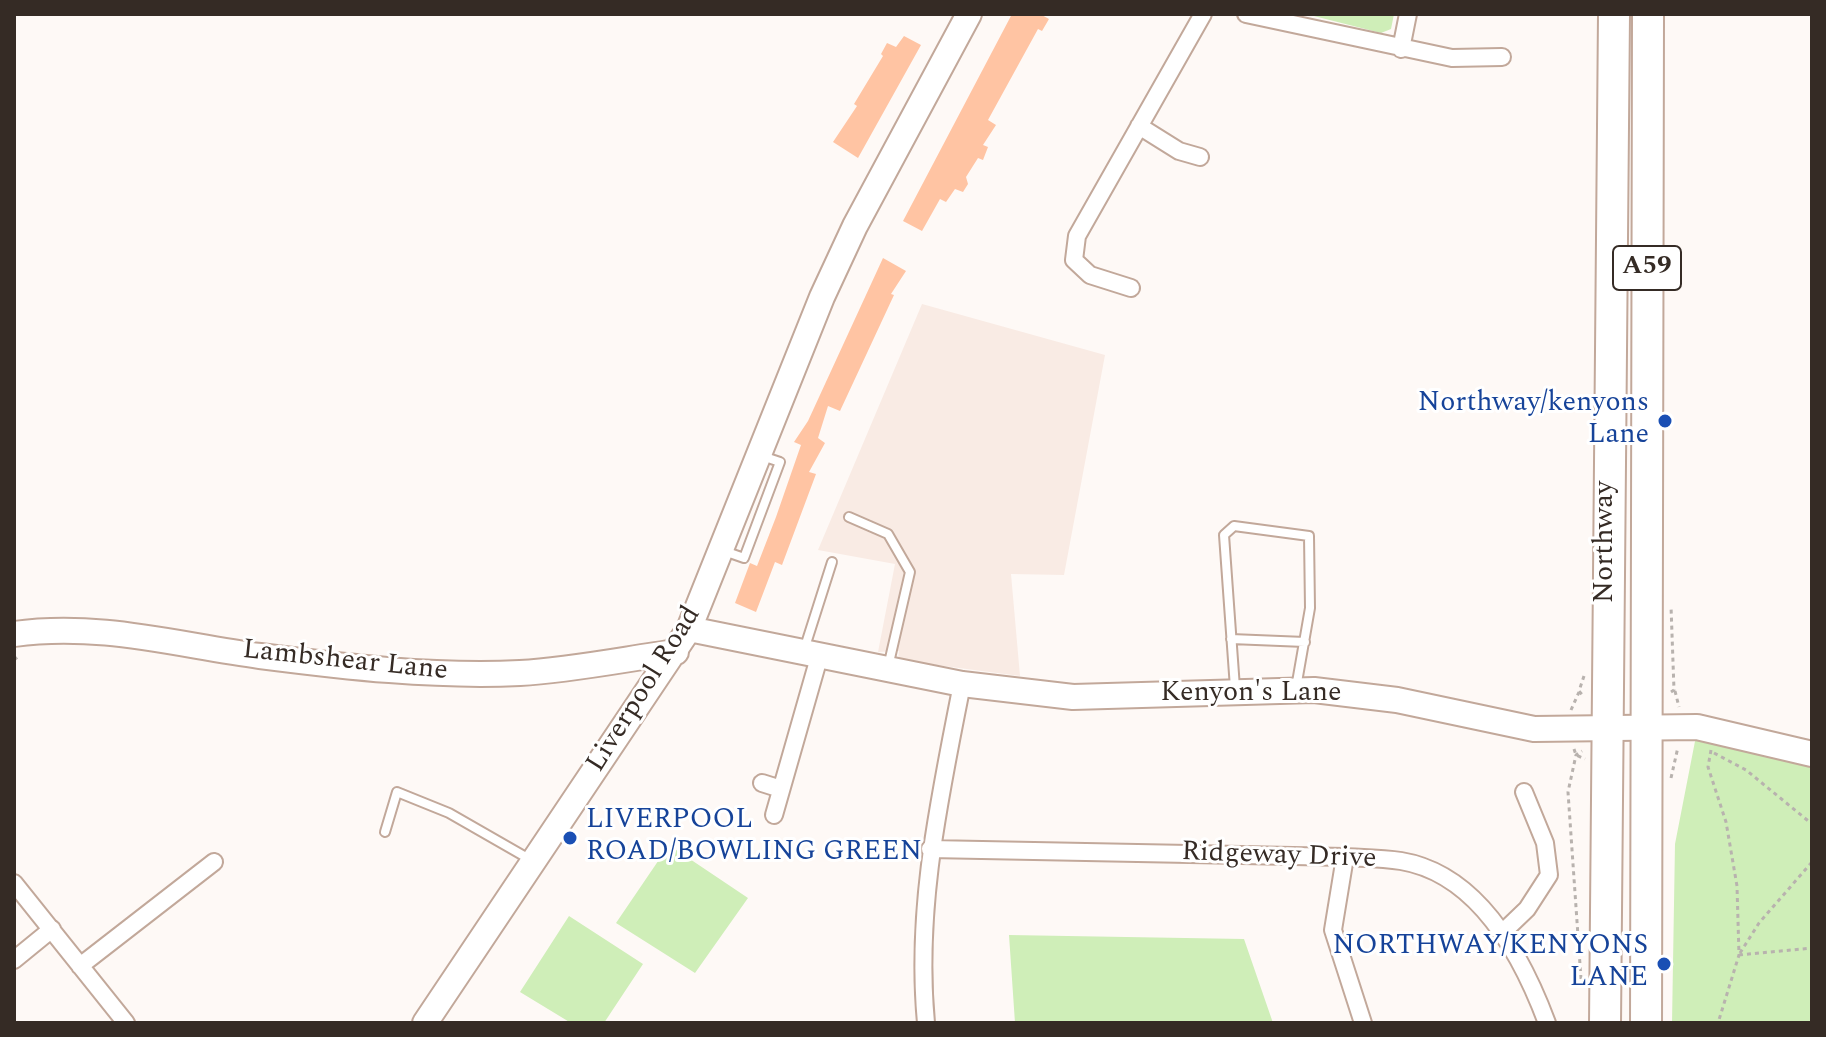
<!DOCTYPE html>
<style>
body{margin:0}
#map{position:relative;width:1826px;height:1037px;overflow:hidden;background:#fef9f6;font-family:Spectral,serif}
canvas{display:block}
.frame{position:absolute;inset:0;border:16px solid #352b25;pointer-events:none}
</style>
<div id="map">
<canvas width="1826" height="1037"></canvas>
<div class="frame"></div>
</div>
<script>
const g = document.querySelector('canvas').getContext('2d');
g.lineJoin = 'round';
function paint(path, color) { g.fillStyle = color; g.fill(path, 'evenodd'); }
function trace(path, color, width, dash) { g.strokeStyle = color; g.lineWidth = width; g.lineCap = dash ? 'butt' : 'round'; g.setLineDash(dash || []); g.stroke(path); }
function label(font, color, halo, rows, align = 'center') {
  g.font = font + ' Spectral,serif'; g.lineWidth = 6; g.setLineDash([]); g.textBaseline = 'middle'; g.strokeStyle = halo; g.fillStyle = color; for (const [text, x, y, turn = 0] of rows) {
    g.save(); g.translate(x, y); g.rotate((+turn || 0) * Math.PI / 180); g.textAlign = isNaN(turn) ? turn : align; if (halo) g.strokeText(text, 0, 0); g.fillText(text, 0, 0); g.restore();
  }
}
const built = new Path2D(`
 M922,304L1105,355L1064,575L1011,574L1020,676L898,660L899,651L878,652L895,564L818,550Z`);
const green = new Path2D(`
 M1306,14H1394L1391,29L1381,33Z
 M1697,731L1812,758V1023H1672L1675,844Z
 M669,845L748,898L695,973L616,923Z
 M569,916L643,964L604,1023H571L520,992Z
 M1009,935L1244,939L1273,1023H1015Z`);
const building = new Path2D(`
 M1012,14H1040L1049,19L1042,31L1038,29L988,120L996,125L983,145L988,147L983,160L978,158L966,177L968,184L963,192L955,189L946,202L940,199L922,231L903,221Z
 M904,36L921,45L858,158L833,142L857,106L854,104L883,56L881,54L887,43L896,47Z
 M883,258L906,271L891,294L894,295L840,411L828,406L818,438L825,443L809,472L816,474L782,565L775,562L756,612L735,603L750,563L757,566L776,517L801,445L794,442L808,421Z`);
const path = new Path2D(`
 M14,660L20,655
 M1584,676L1579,691L1584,697
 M1675,691L1679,707
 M1671,692L1674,690L1671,606
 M1571,710L1579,692
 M1574,749L1576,755L1585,759
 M1711,750L1708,767L1726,822L1737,886L1739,955L1718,1023
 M1714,753L1746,770L1812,824
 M1671,778L1678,747
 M1740,953L1759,923L1812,862
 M1739,955L1812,948
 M1581,979L1568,792L1576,755L1582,751`);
const lane = new Path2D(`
 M849,517L888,534L910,572L888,667
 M724,551L744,558L780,462L762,456
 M1231,639L1305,642
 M804,650L832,562
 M1235,688L1224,535L1234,526L1309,536L1310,608L1296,688
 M385,832L397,792L449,813L531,860`);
const street = new Path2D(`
 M1246,14L1452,58L1502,57
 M1401,49L1408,14
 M1139,126L1179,151L1200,157
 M1131,288L1090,275L1074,260L1077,236L1203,14
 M762,783L781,789
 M774,815L820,654
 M930,849L1345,857C1363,858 1383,858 1401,861C1479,874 1522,956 1547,1023
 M1345,857L1333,930L1363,1023
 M14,883L126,1023
 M1503,932L1527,909L1549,875L1545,843L1524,792
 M14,960L52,929
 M80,966L214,862
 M926,1023C915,907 940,797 962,684`);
const secondary = new Path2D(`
 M689,629L962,684L1073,697L1314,690L1397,700L1534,729L1697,727L1812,754
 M14,634C99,622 177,645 260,656C346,667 433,677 520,673C572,670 625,659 676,652
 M425,1023L689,629L822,297L855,226L969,14`);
const highway = new Path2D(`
 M1605,1023L1614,14
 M1646,1023L1648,14`);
const markers = [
 [1665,421,8,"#1a4fb4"],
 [570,838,8,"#1a4fb4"],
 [1664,964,8,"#1a4fb4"]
];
const shields = [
 [1647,268,68]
];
const shieldNames = [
 ["A59",1647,268]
];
const transitNames = [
 ["Northway/kenyons",1649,405],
 ["Lane",1649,437],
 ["LIVERPOOL",586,822,"left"],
 ["ROAD/BOWLING GREEN",586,854,"left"],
 ["NORTHWAY/KENYONS",1648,948],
 ["LANE",1648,980]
];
const streetNames = [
 ["Northway",1607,542,-90],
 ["Lambshear Lane",345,662,6],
 ["Liverpool Road",645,690,-58],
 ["Kenyon's Lane",1251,695],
 ["Ridgeway Drive",1279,857,2]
];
paint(built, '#f9ebe4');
paint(green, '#cfeeb8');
paint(building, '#ffc4a3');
trace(lane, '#c2a89a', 12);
trace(street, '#c2a89a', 20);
trace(secondary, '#c2a89a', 28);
trace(highway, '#c2a89a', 34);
trace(path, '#b8b2ae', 3, [4, 4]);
trace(lane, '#fff', 8);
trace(street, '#fff', 16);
trace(secondary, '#fff', 24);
trace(highway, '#fff', 30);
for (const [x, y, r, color] of markers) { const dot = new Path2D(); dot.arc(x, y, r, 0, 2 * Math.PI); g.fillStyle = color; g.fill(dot); trace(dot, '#fff', 3); }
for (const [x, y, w] of shields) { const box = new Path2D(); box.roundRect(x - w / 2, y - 22, w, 44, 6); g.fillStyle = '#fff'; g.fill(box); trace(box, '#352b25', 2); }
label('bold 26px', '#352b25', null, shieldNames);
label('28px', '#164399', '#fff', transitNames, 'right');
label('28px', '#352b25', '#fff', streetNames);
</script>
